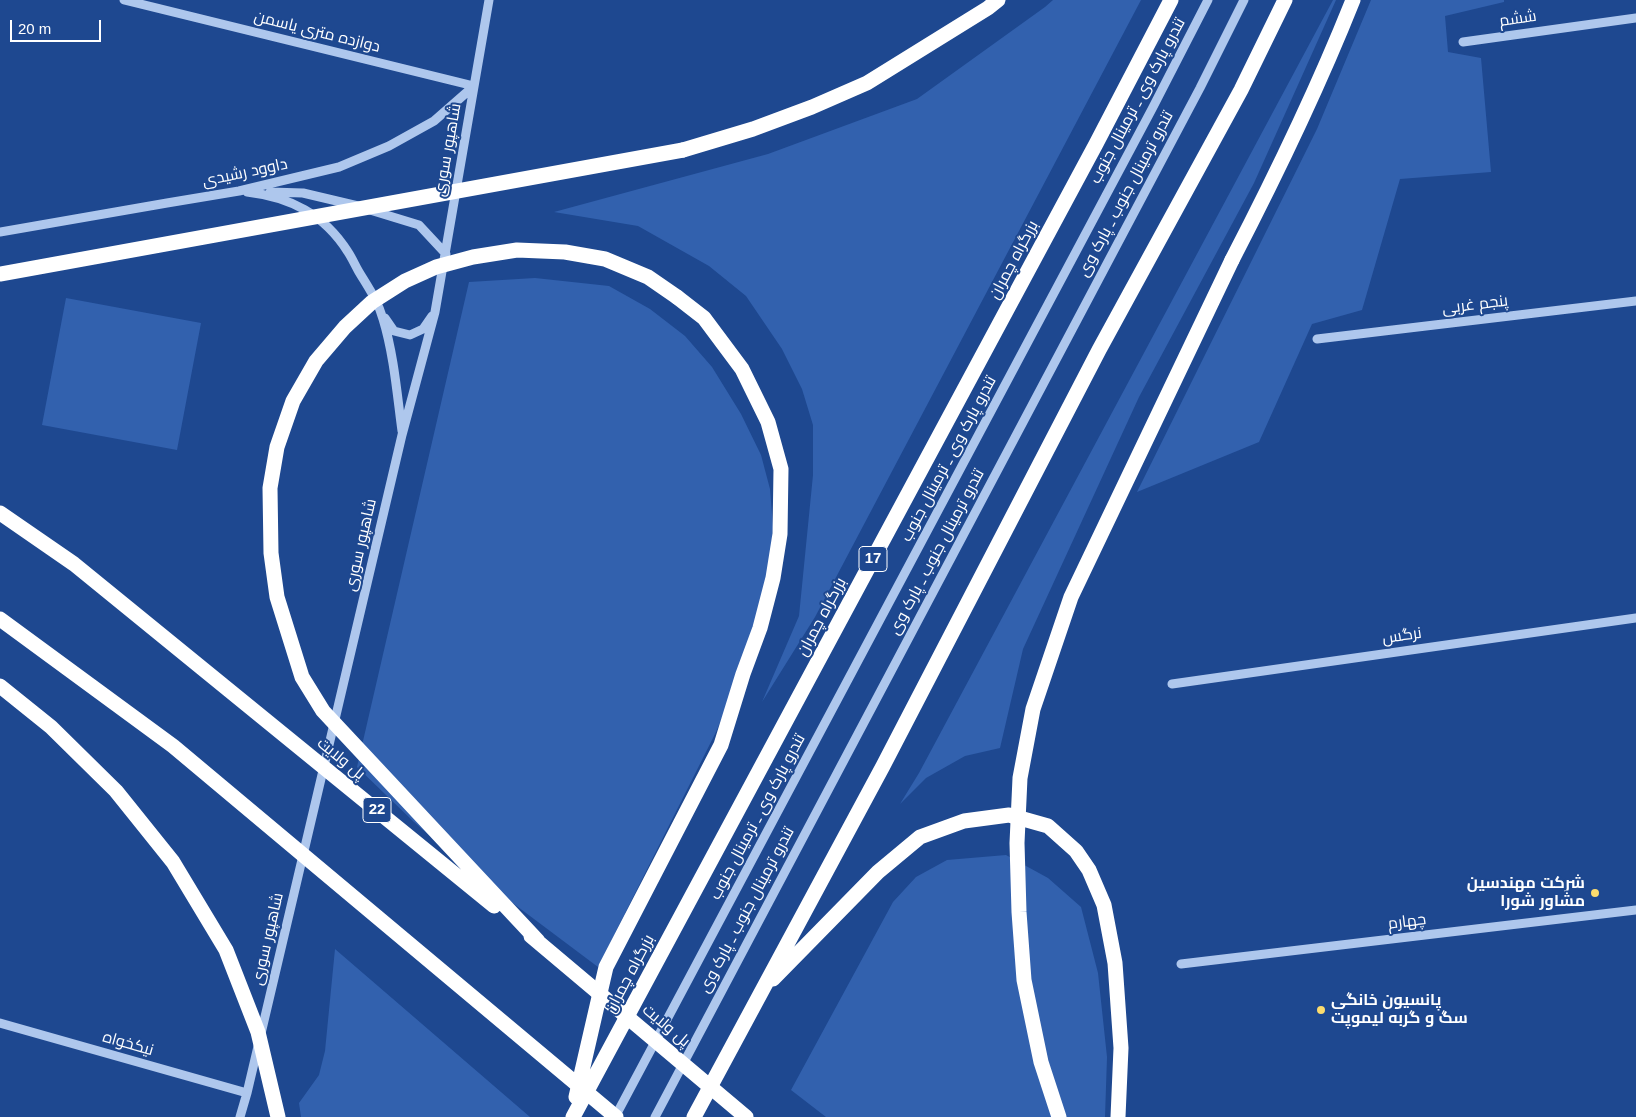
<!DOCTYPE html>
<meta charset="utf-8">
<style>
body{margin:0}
#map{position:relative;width:1636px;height:1117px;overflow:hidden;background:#1e4890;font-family:Helvetica,sans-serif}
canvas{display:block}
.scale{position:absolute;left:10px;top:20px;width:91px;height:22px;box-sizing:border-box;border:2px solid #fff;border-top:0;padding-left:6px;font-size:15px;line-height:18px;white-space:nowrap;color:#fff;-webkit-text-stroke:4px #1e4890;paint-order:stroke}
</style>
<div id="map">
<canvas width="1636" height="1117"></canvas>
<div class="scale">20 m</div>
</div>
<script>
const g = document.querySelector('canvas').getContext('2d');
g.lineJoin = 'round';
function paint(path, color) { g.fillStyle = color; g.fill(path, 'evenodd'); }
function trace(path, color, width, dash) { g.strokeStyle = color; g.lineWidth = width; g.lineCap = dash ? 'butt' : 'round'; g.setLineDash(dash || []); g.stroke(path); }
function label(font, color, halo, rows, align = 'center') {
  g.font = font + ' Helvetica,Cairo,sans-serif'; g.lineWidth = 4; g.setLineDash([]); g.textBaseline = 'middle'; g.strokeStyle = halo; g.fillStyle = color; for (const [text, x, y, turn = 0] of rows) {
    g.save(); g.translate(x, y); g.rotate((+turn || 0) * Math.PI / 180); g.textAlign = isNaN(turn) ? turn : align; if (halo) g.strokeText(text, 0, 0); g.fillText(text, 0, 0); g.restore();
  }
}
const green = new Path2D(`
 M1053,0H1141L815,617L762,702L799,616L813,475V425L802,389L782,349L746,296L709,266L638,226L554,212L768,154L917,99L1045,7Z
 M1333,0H1336L1254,183L1139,397L1023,649L1000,748L965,756L926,778L900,804L919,773Z
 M1371,0H1504V2L1445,16L1448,52L1481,58L1491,172L1400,179L1362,310L1312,324L1259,442L1137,492L1317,129Z
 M535,278L609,286L650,309L685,336L712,367L741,414L761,455L770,489L773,527L768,589L742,670L716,732L598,967L474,874L414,822L357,767L469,282Z
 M66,298L201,323L177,450L42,425Z
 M1006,855L1048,878L1081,907L1098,973L1107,1057L1105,1117H826L791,1090L893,902L916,877L947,860Z
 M335,949L530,1117H301L299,1103L319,1075L325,1051Z`);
const minor = new Path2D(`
 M124,0L474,86
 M1463,42L1636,18
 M247,192C290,197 324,214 348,252C352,258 355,265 359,272C368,287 378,301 383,319C394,355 397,394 402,431
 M270,192L303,193L358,206
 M370,210L419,225L446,254
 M0,232L167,203L239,191L339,167L389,146L434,121L474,86
 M385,318L394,331L410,335L423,329L432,316
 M1317,339L1636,301
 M1172,684L1636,618
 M1181,964L1636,910
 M0,1023L247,1093
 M240,1117L247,1093L402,435L435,312L489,0
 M615,1117L1152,109L1208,0
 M655,1117L1200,88L1244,0`);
const highway = new Path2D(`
 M683,150L753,129L812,107L867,83L988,8L998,0
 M1232,260C1276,175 1318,88 1353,0
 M773,979L878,872L920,837L964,821L1009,815L1048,826L1076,851L1089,870L1104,905L1115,963L1121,1048L1118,1117
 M576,1097L606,967L721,745L743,674L760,628L773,578L780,534L781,469L768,422L742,369L704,318L677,297
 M573,1117L1096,144L1171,0
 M694,1117L883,766L1099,350L1241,90L1285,0`);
const highwayBridge = new Path2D(`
 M0,274L683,150
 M0,513L74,564L494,906
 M0,619L173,746L616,1117
 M0,686L51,727L116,791L173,862L226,950L258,1032L278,1117
 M531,936L746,1117
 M538,941L323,711L302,677L277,597L271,553L270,488L277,447L293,401L316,361L345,327L372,302L405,281L436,267L473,257L517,250L565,252L605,259L648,277L677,297
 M1059,1117L1041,1062L1024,980L1019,912L1017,843L1020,778L1033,709L1071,597L1232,260`);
const markers = [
 [1595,893,5,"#fcdc6e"],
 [1321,1010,5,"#fcdc6e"]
];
const shields = [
 [873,559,28],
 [377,810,28]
];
const shieldNames = [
 ["17",873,559],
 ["22",377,810]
];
const streetNames = [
 ["ششم",1518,19,-8],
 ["دوازده متری یاسمن",317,32,14],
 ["تندرو پارک وی ـ ترمینال جنوب",1138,101,-62],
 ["شاهپور سوری",448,150,-80],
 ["داوود رشیدی",245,173,-12],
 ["تندرو ترمینال جنوب ـ پارک وی",1126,194,-62],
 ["بزرگراه چمران",1014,260,-62],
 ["پنجم غربی",1475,305,-7],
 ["تندرو پارک وی ـ ترمینال جنوب",949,459,-62],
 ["شاهپور سوری",361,545,-77],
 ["تندرو ترمینال جنوب ـ پارک وی",937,552,-62],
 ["بزرگراه چمران",822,617,-62],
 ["نرگس",1402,636,-8],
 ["پل ولایت",341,759,39],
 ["تندرو پارک وی ـ ترمینال جنوب",758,817,-62],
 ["تندرو ترمینال جنوب ـ پارک وی",747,910,-62],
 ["چهارم",1407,922,-7],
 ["شاهپور سوری",268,939,-77],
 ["بزرگراه چمران",630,974,-62],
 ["پل ولایت",666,1026,40],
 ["نیکخواه",128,1044,16]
];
const poiNames = [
 ["شرکت مهندسین",1585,884],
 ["مشاور شورا",1585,902],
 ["پانسیون خانگی",1331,1001,"left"],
 ["سگ و گربه لیموپت",1331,1019,"left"]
];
paint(green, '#3261ae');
trace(minor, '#aec7ed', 9);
trace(highway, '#fff', 15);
trace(highwayBridge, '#fff', 15);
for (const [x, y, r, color] of markers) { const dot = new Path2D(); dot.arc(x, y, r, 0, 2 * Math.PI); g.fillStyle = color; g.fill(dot); trace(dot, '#1e4890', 2); }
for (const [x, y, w] of shields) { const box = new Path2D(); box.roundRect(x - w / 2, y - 12.5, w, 25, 4); g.fillStyle = '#1e4890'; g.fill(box); trace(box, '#fff', 1); }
label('bold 15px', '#fff', null, shieldNames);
label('16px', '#fff', '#1e4890', streetNames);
label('bold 16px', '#fff', '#1e4890', poiNames, 'right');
</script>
